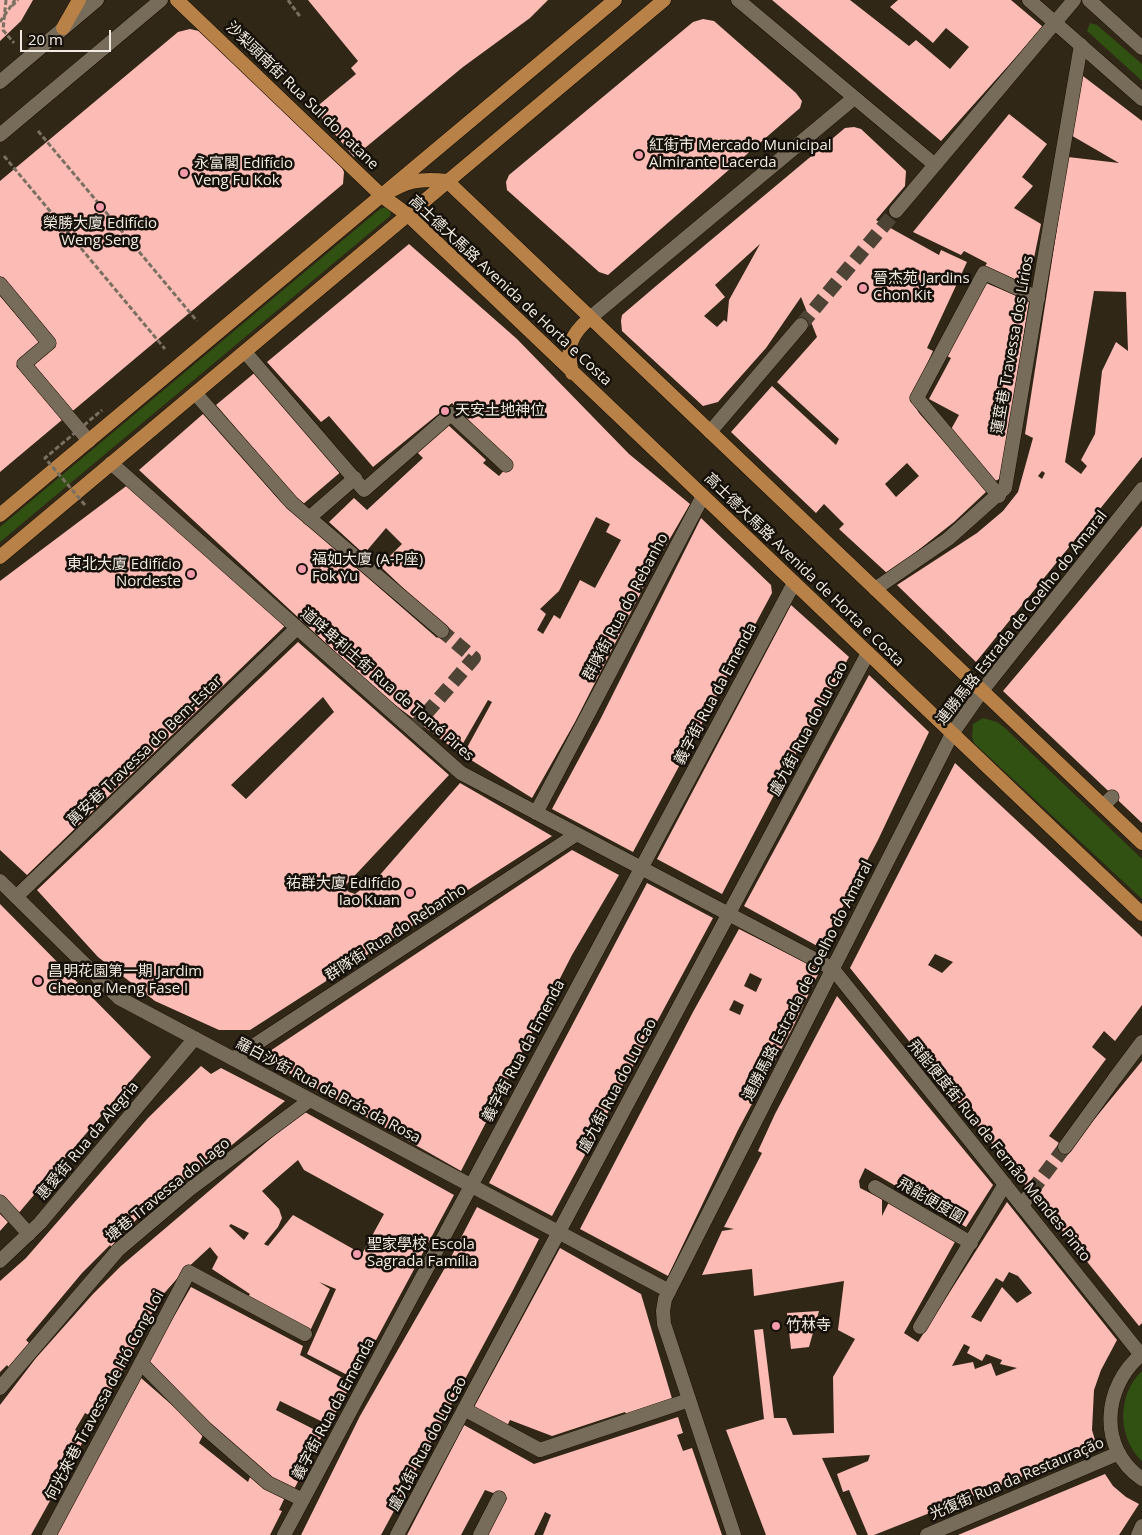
<!DOCTYPE html>
<meta charset="utf-8">
<style>
body{margin:0}
#map{position:relative;width:1142px;height:1535px;overflow:hidden;background:#312717;font-family:"Open Sans",sans-serif}
canvas{display:block}
.scale{position:absolute;left:20px;top:30px;width:91px;height:22px;box-sizing:border-box;border:2px solid #f1eae0;border-top:0;padding-left:6px;font-size:15px;line-height:18px;white-space:nowrap;color:#f1eae0;-webkit-text-stroke:4px #15110a;paint-order:stroke}
</style>
<div id="map">
<canvas width="1142" height="1535"></canvas>
<div class="scale">20 m</div>
</div>
<script>
const g = document.querySelector('canvas').getContext('2d');
g.lineJoin = 'round';
function paint(path, color) { g.fillStyle = color; g.fill(path, 'evenodd'); }
function trace(path, color, width, dash) { g.strokeStyle = color; g.lineWidth = width; g.lineCap = dash ? 'butt' : 'round'; g.setLineDash(dash || []); g.stroke(path); }
function label(font, color, halo, rows, align = 'center') {
  g.font = font + ' "Open Sans","Noto Sans SC",sans-serif'; g.lineWidth = 5; g.setLineDash([]); g.textBaseline = 'middle'; g.strokeStyle = halo; g.fillStyle = color; for (const [text, x, y, turn = 0] of rows) {
    g.save(); g.translate(x, y); g.rotate((+turn || 0) * Math.PI / 180); g.textAlign = isNaN(turn) ? turn : align; if (halo) g.strokeText(text, 0, 0); g.fillText(text, 0, 0); g.restore();
  }
}
const green = new Path2D(`
 M1090,23L1097,25L1142,64V81L1087,31Z
 M388,206L391,209L390,216L0,542V527L380,209Z
 M983,718L997,722L1005,728L1142,859V899L974,743L972,737L973,724Z
 M1142,1371V1461C1117,1438 1117,1394 1142,1371Z`);
const building = new Path2D(`
 M0,0H33L21,21L0,41Z
 M308,0H548L530,18L463,67L354,157L314,109L356,74L351,68L358,61Z
 M772,0H850L909,46L916,40L950,69L969,47L946,28L933,43L890,7L898,0H1011L1043,27L941,141Z
 M703,19L714,21L796,93L802,101L800,108L608,275L599,272L507,190L506,182L509,175L693,22Z
 M190,29L199,31L340,163L344,172L343,184L0,472V296L41,344L16,366L22,372L55,342L0,276V181L178,32Z
 M1079,73L1142,121V457L976,662L897,585L977,533L1003,511L1018,492L1033,438L1025,434L1068,157L1119,163L1069,134ZM1094,291L1126,292L1128,351L1116,342L1102,371L1095,434L1081,460L1087,466L1081,474L1065,462ZM1042,471L1045,473L1042,479L1038,476Z
 M1009,114L1047,144L1022,177L1033,186L1014,208L1041,224L1028,287L982,271L987,263L964,251L961,255L913,232Z
 M854,127L861,129L906,171L905,186L876,220L939,255L941,250L967,262L927,348L933,351L911,399L919,413L987,491L954,522L888,574L839,529L844,524L824,504L816,513L731,432L772,386L836,445L839,439L777,382L817,337L801,297L766,348L718,402L703,406L622,331L621,321L622,315L656,286L845,128ZM760,244L729,300L727,322L724,320L717,327L704,316L725,297L715,285ZM907,463L919,476L896,497L885,484Z
 M409,244L517,339L629,454L690,504L657,561L575,722L532,798L463,755L492,702L488,700L458,752L383,696L139,470L203,414L280,501L437,638L445,628L380,566L402,544L386,528L364,554L329,522L354,498L367,510L423,458L417,452L447,424L486,460L483,463L499,476L511,463L452,403L373,467L329,416L321,422L267,362ZM596,517L610,524L606,532L621,540L595,588L580,580L560,619L554,615L543,634L537,630L546,614L540,609L559,591Z
 M986,283L1029,301L1002,472L999,479L993,482L949,433L959,415L929,399L951,358L947,356Z
 M258,370L343,470L302,505L216,405Z
 M129,484L288,623L27,875L0,850V581Z
 M701,518L771,585L772,593L633,852L552,809L601,718Z
 M1142,526V823L1003,691Z
 M791,605L849,657L805,736L722,894L657,859Z
 M298,642L449,775L344,887L349,892L355,894L379,876L460,783L552,836L250,1030H219L155,1001L98,957L37,890ZM323,697L334,712L246,799L231,785Z
 M869,675L929,732L878,840L821,948L744,906Z
 M955,763L1142,937V1005L1115,1041L1104,1031L1092,1047L1106,1059L1049,1136L1069,1150L1142,1061V1323L1139,1326L850,968ZM935,954L953,962L942,973L928,965Z
 M572,850L619,875L572,955L461,1171L261,1057Z
 M647,883L713,918L552,1216L489,1183Z
 M0,904L151,1057L17,1215L0,1196Z
 M739,929L820,970L792,1029L738,1130L668,1276L580,1229L693,1012ZM750,973L762,979L756,992L744,986ZM734,1000L744,1005L740,1015L729,1010Z
 M837,996L993,1185L966,1227L865,1168L859,1181L860,1188L882,1199V1216L890,1200L956,1240L904,1333L918,1342L1007,1202L1117,1340L1101,1370L1094,1390L1092,1430L1097,1447L874,1535H868L849,1490L843,1492L837,1474L868,1461L870,1455L822,1458L857,1535H766L726,1430L764,1419L754,1330L763,1329L774,1418H786L793,1435L834,1433L833,1377L855,1339L838,1330L844,1281L754,1296L752,1269L702,1275L722,1231L734,1229L724,1227L762,1153L758,1151L775,1114ZM1009,1272L1018,1276L1032,1293L1017,1303L1002,1287L981,1322L971,1317L996,1278L1003,1282ZM964,1344L970,1347L967,1353L982,1361L986,1354L1002,1360L1000,1364L1017,1368L996,1376L991,1363L975,1369L973,1362L952,1366Z
 M201,1066L211,1074L221,1068L285,1101L215,1159L193,1172L164,1198L147,1209L119,1237L122,1240L113,1248L110,1245L82,1273L26,1340L30,1344L9,1368L7,1365L0,1372V1281L26,1258L148,1118Z
 M303,1111L454,1195L355,1379L307,1354L336,1289L319,1282L330,1289L309,1333L247,1299L250,1294L212,1269L218,1257L210,1247L183,1272L159,1299L129,1359L95,1418L85,1413L75,1430L86,1436L31,1535H0V1405L36,1358L93,1294L121,1266ZM298,1160L304,1170L384,1214L362,1254L293,1215L268,1246L264,1244L278,1227L282,1218L279,1209L262,1191ZM231,1224L249,1233L244,1240L229,1226Z
 M477,1207L539,1239L512,1292L381,1535H301L360,1416L450,1259Z
 M0,1214L8,1222L0,1231Z
 M560,1248L641,1294L673,1402L627,1416L625,1412L552,1436L510,1420L507,1426L473,1409Z
 M191,1287L303,1346L300,1355L352,1383L329,1425L280,1401L276,1410L323,1434L292,1493L250,1463L148,1361Z
 M819,1311L809,1347L791,1349L787,1313Z
 M141,1378L204,1433L199,1443L248,1482L250,1477L286,1495L279,1510L282,1511L270,1535H55Z
 M678,1417L683,1433L677,1435L683,1451L692,1448L722,1535H543L551,1515L545,1512L534,1535H488L507,1498L485,1490L461,1535H407L464,1425L534,1464Z
 M1105,1474L1113,1486L1126,1497L1139,1504L1119,1535H958Z`);
const pedestrianTunnel = new Path2D(`
 M412,730L474,658L442,631
 M1031,1192L1065,1147`);
const minorTunnel = new Path2D(`
 M801,325L896,211`);
const path = new Path2D(`
 M6,0L3,30L14,43
 M288,0L301,18
 M12,6L18,0
 M38,131L197,321
 M4,156L165,349`);
const service = new Path2D(`
 M1103,806L1112,797
 M0,1388L118,1250L190,1189L310,1100`);
const pedestrian = new Path2D(`
 M0,284L49,343L24,364L89,441
 M245,352L364,490L451,414L506,465
 M999,496L917,398L984,273L1038,298
 M461,773L833,969L1141,1355
 M536,813L703,496
 M233,1059L577,834
 M1065,1147L1115,1078
 M875,1187L971,1243
 M0,1202L29,1234
 M1022,1206L1031,1192
 M920,1327L1005,1184
 M464,1409L540,1450L689,1400
 M303,1500L268,1483L206,1429L141,1363L189,1272L305,1334
 M284,1535L794,583
 M397,1535L868,653`);
const minor = new Path2D(`
 M738,0L935,165
 M896,211L1074,0
 M590,318L854,98
 M195,393L292,503L442,631
 M710,432L801,325
 M111,463L461,773
 M309,518L355,478
 M875,589L948,539L1005,488L1081,45
 M0,881L119,998L669,1291
 M16,897L297,628
 M1115,1078L1142,1042
 M0,1261L40,1223L195,1038
 M1142,1354C1103,1386 1097,1448 1142,1479
 M49,1535L141,1363
 M480,1535L499,1498
 M927,1535L1119,1453
 M1138,1535L1142,1526`);
const tertiary = new Path2D(`
 M1029,0L1142,99
 M1089,0L1142,48
 M734,1535L664,1324L663,1311L665,1299L952,734L982,691L1142,489`);
const secondary = new Path2D(`
 M0,82L97,0
 M0,135L161,0`);
const primary = new Path2D(`
 M177,0L382,196L408,215L1142,914
 M63,28L79,0
 M382,196C406,181 419,178 447,181L1142,843
 M572,373C566,347 570,335 590,318
 M0,515L615,0
 M0,557L664,0`);
const pathBridge = new Path2D(`
 M0,22L15,0
 M85,505L45,458L102,410`);
const markers = [
 [639,155,5,"#f39aab"],
 [184,173,5,"#f39aab"],
 [100,207,5,"#f39aab"],
 [863,288,5,"#f39aab"],
 [445,411,5,"#f39aab"],
 [302,569,5,"#f39aab"],
 [191,574,5,"#f39aab"],
 [410,893,5,"#f39aab"],
 [38,981,5,"#f39aab"],
 [357,1254,5,"#f39aab"],
 [776,1326,5,"#f39aab"]
];
const streetNames = [
 ["沙梨頭南街 Rua Sul do Patane",302,96,44],
 ["高士德大馬路 Avenida de Horta e Costa",510,291,43],
 ["蓮莖巷 Travessa dos Lírios",1013,345,-80],
 ["高士德大馬路 Avenida de Horta e Costa",804,570,44],
 ["群隊街 Rua do Rebanho",626,607,-62],
 ["連勝馬路 Estrada de Coelho do Amaral",1022,618,-52],
 ["道咩卑利士街 Rua de Tomé Pires",387,685,41],
 ["義字街 Rua da Emenda",716,694,-62],
 ["盧九街 Rua do Lu Cao",809,729,-62],
 ["萬安巷 Travessa do Bem-Estar",145,751,-44],
 ["群隊街 Rua do Rebanho",396,933,-33],
 ["連勝馬路 Estrada de Coelho do Amaral",808,981,-63],
 ["義字街 Rua da Emenda",524,1051,-62],
 ["盧九街 Rua do Lu Cao",618,1086,-62],
 ["羅白沙街 Rua de Brás da Rosa",328,1091,28],
 ["惠愛街 Rua da Alegria",88,1141,-50],
 ["飛能便度街 Rua de Fernão Mendes Pinto",999,1151,51],
 ["塘巷 Travessa do Lago",168,1190,-39],
 ["飛能便度圍",931,1201,30],
 ["何光來巷 Travessa de Hó Cong Loi",105,1396,-62],
 ["義字街 Rua da Emenda",334,1409,-62],
 ["盧九街 Rua do Lu Cao",428,1444,-62],
 ["光復街 Rua da Restauração",1017,1479,-23]
];
const poiNames = [
 ["紅街市 Mercado Municipal",649,146],
 ["Almirante Lacerda",649,163],
 ["永富閣 Edifício",194,164],
 ["Veng Fu Kok",194,181],
 ["榮勝大廈 Edifício",100,224,"center"],
 ["Weng Seng",100,241,"center"],
 ["晉杰苑 Jardins",873,279],
 ["Chon Kit",873,296],
 ["天安土地神位",455,411],
 ["福如大廈 (A-P座)",312,560],
 ["Fok Yu",312,577],
 ["東北大廈 Edifício",181,565,"right"],
 ["Nordeste",181,582,"right"],
 ["祐群大廈 Edifício",400,884,"right"],
 ["Iao Kuan",400,901,"right"],
 ["昌明花園第一期 Jardim",48,972],
 ["Cheong Meng Fase I",48,989],
 ["聖家學校 Escola",367,1245],
 ["Sagrada Família",367,1262],
 ["竹林寺",786,1326]
];
paint(green, '#315112');
paint(building, '#fcbbb4');
trace(pedestrianTunnel, '#4e4435', 14, [14, 7]);
trace(minorTunnel, '#4e4435', 14, [14, 7]);
trace(service, '#191003', 15);
trace(pedestrian, '#191003', 15);
trace(minor, '#191003', 15);
trace(tertiary, '#191003', 15);
trace(secondary, '#191003', 15);
trace(primary, '#191003', 15);
trace(path, '#797062', 3, [5, 2.5]);
trace(service, '#776b59', 14);
trace(pedestrian, '#776b59', 14);
trace(minor, '#776b59', 14);
trace(tertiary, '#776b59', 14);
trace(secondary, '#776b59', 14);
trace(primary, '#b78147', 14);
trace(pathBridge, '#797062', 3, [5, 2.5]);
for (const [x, y, r, color] of markers) { const dot = new Path2D(); dot.arc(x, y, r, 0, 2 * Math.PI); g.fillStyle = color; g.fill(dot); trace(dot, '#15110a', 2); }
label('15px', '#f1eae0', '#15110a', streetNames);
label('15px', '#f1eae0', '#15110a', poiNames, 'left');
</script>
